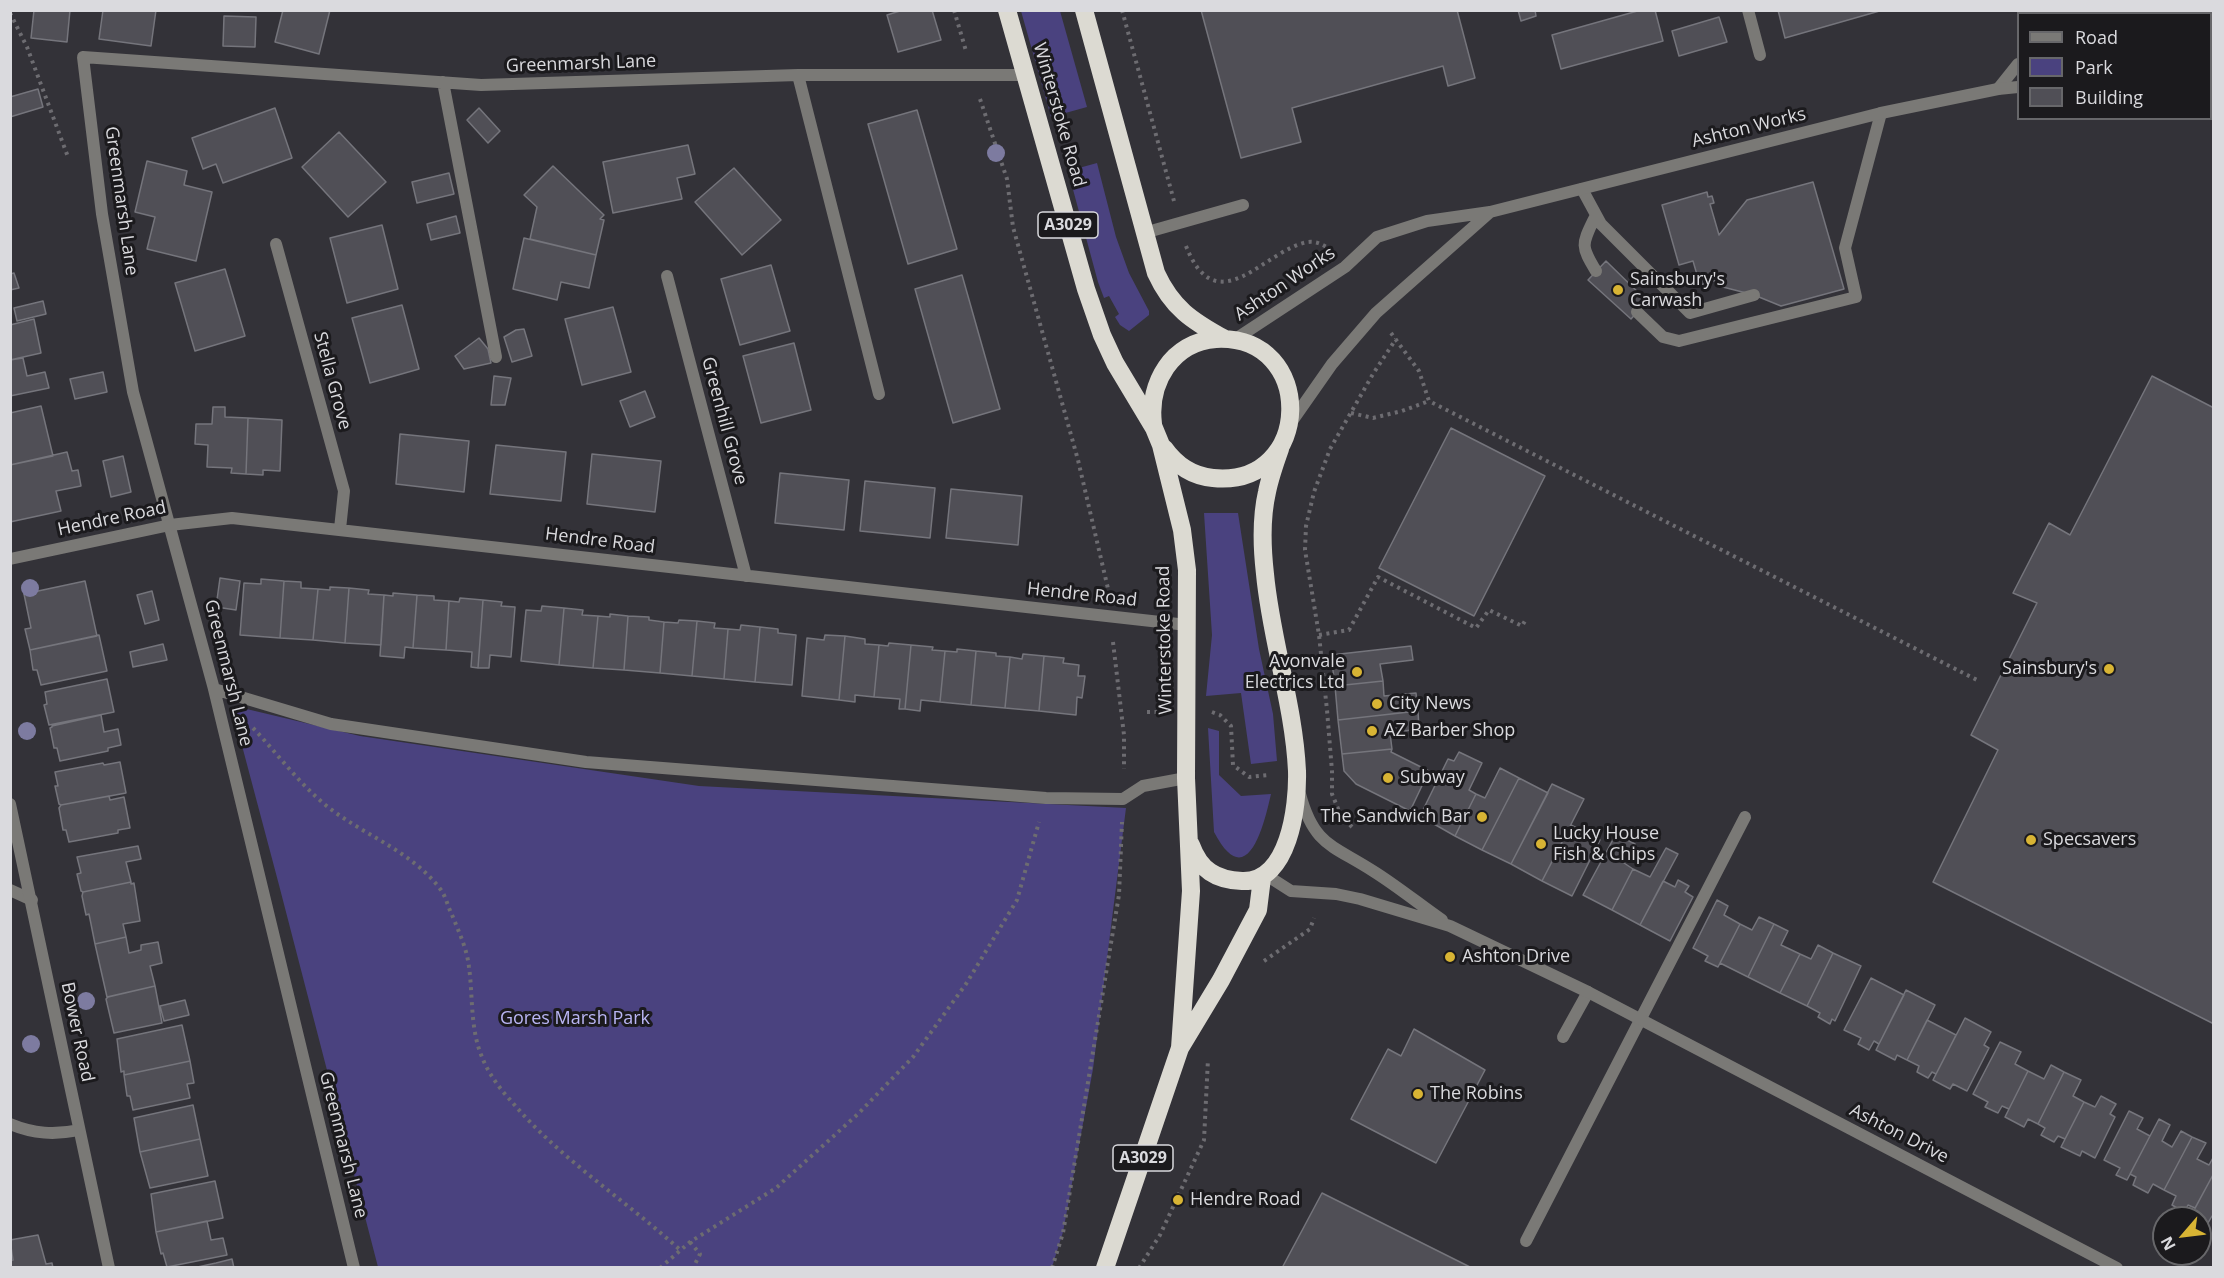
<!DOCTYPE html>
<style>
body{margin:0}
#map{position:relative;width:2224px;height:1278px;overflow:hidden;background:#333238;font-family:"Open Sans",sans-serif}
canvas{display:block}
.frame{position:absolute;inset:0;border:12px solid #dadade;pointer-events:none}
.legend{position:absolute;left:2017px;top:12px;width:195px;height:108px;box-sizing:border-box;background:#1b1a1d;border:2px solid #67676a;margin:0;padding:8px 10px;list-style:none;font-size:18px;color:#dadade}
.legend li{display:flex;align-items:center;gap:12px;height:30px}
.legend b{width:30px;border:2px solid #67676a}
.north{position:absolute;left:2152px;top:1206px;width:60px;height:60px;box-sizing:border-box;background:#1b1a1d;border:2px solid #67676a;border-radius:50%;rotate:242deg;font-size:16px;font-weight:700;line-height:24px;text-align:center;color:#dadade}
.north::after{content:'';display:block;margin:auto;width:21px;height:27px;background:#d8b434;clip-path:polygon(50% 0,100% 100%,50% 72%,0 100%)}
</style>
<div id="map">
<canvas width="2224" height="1278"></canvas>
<div class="frame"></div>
<ul class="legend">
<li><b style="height:8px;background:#7a7976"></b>Road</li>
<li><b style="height:16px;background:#4a427f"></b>Park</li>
<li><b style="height:16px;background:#504f56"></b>Building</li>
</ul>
<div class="north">N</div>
</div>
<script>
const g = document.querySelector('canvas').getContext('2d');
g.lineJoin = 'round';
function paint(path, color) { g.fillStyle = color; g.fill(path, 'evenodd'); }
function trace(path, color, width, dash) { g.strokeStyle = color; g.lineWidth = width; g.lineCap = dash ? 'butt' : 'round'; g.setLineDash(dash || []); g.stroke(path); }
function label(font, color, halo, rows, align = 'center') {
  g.font = font + ' "Open Sans",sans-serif'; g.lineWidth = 6; g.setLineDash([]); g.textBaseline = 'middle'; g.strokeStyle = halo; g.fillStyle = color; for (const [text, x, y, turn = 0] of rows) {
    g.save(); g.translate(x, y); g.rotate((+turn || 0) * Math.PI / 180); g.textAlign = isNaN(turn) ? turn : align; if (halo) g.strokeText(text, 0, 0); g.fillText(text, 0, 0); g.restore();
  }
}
const green = new Path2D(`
 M1021,11H1060L1087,107L1051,117Z
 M1097,163L1116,237L1129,273L1149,311V315L1129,331L1120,325L1115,317L1119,314L1109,296L1104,298L1098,282L1068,171Z
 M1204,513H1238L1259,649L1273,714L1277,761L1251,764L1241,693L1206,696L1212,635Z
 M234,706L360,736L699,786L1126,808L1093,1069L1063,1232L1052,1267H378L279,885L232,708Z
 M1208,728L1219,731V775L1241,796L1271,794C1264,825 1247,895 1214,832Z`);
const building = new Path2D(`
 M34,10H70L67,42L31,38Z
 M103,10H156L151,46L99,39Z
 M283,10H330L319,54L275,42Z
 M903,10H932L941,40L898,52L887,15Z
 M1201,10H1457L1475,78L1448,86L1443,66L1292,108L1301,142L1241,158Z
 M1518,10H1535L1536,16L1521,21Z
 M1641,10H1655L1663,41L1561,69L1552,35Z
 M1778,10H1883L1785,38Z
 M224,16L256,17L255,47L223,46Z
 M1719,17L1727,42L1679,56L1672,31Z
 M38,89L43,107L10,117V97Z
 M275,108L292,158L223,183L216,164L203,169L192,138Z
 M479,108L500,131L488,143L467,120Z
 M917,110L957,249L908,264L868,124Z
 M339,132L386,182L348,217L302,167Z
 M688,145L695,174L677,178L682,199L613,213L603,162Z
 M147,161L187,171L184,185L212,192L196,261L147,249L155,217L135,212Z
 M553,166L604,215L600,219L604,220L596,255L530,239L537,207L524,195Z
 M734,168L781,220L742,255L695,202Z
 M449,173L454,194L417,203L412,182Z
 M1813,182L1844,289L1781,306L1754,295L1719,286L1717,280L1700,285L1693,261L1679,265L1662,205L1707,192L1708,197L1712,196L1714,203L1710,204L1719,235L1747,200Z
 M456,216L460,233L431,240L427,224Z
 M382,225L398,289L347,303L330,238Z
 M524,238L596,255L589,288L561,282L557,300L513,289Z
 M1606,261L1647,301L1631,319L1588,280Z
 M771,265L790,331L740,345L721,279Z
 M225,269L245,336L195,351L175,283Z
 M14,273L19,288L10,290V274Z
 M962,275L1000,409L953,423L915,289Z
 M43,301L46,314L17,321L14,308Z
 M402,305L419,369L370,383L352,318Z
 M613,307L631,372L582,385L565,319Z
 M34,319L41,353L10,360V325Z
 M524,329L532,356L512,362L504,337L516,330Z
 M479,338L488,349L491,363L464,369L455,356Z
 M794,343L811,410L761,423L743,356Z
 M23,358L27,376L45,372L49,388L10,396V360Z
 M103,372L107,392L75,399L70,379Z
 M494,376L511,378L505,405H491Z
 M2152,376L2214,408V1024L1933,882L1998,750L1971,735L2037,603L2013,593L2049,523L2070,535Z
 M645,391L655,417L630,427L620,401Z
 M41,406L53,456L10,465V413Z
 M213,407H225V417L248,418L246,474L231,473L232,468L207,467L208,445L195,444L196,424H212Z
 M248,418L282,420L280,471L263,470V475L246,474Z
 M1451,428L1545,476L1474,616L1379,568Z
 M400,434L469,441L464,492L396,484Z
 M496,445L566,452L561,501L490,494Z
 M67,452L72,471L78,470L81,486L56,491L61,511L10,522V465Z
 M592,454L661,461L655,512L587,504Z
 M123,456L131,492L111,497L103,461Z
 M780,473L849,480L844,530L775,523Z
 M865,481L935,488L930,538L860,531Z
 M951,489L1022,496L1018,545L946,538Z
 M220,578L240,581L236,610L216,607Z
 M261,579L284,581L280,638L240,635L244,583L261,584Z
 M85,581L97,636L30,650L25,629L31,628L24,594Z
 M284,581L301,582V588L318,589L313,640L280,638Z
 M330,587L349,588L345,643L313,640L318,589L330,590Z
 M349,588L369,590L368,594L384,595L381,645L345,643Z
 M152,591L159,620L145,624L137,595Z
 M393,593L417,595L413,648L405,647L404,658L380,656L384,595L393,596Z
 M417,595L434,596V600L449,601L446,650L413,648Z
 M460,598L483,600L478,668L471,667L472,652L446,650L449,601L459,602Z
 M483,600L502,602L501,606L515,607L511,657L490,655L489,668H478Z
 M542,606L564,608L559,665L521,661L526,610L541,611Z
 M564,608L583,610L582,615L598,616L593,668L559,665Z
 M610,614L628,616L624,670L593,668L598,616L610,617Z
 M628,616L649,617V620L664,622L660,673L624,670Z
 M679,620L697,621L692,676L660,673L664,622L678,623Z
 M697,621L715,623L714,628L728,629L724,679L692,676Z
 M741,625L760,627L755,682L724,679L728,629L740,630Z
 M760,627L778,629V633L796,635L792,685L755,682Z
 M99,635L107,671L41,685L37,670H33L30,650Z
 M825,635L845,636L839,700L802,696L807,638L824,640Z
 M845,636L865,639V644L879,645L874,697L855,695V702L839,700Z
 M889,643L911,645L905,709H899L900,699L874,697L879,645L888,646Z
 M163,644L167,660L133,667L130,652Z
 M911,645L933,647L932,650L945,651L940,702L921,700L920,711L905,709Z
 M1411,646L1413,660L1380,664L1383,681L1335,686L1331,655Z
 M957,649L976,651L971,705L940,702L945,651L957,652Z
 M976,651L996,653V656L1010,657L1005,708L971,705Z
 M1023,654L1044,656L1039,711L1005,708L1010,657L1022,659Z
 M1044,656L1064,658L1063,663L1079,665L1078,676H1085L1082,698L1077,697L1076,715L1039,711Z
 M107,679L114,712L49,725L44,705L47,704L45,692Z
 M1383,681L1384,696L1416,693L1418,711L1338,720L1335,686Z
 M1418,711L1419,729L1390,733L1392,749L1342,754L1338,720Z
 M101,715L104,732L118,729L121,745L108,748V751L60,761L57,748H54L50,728L52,727V726Z
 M1392,749L1391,752L1429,771L1410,811L1356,784L1344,771L1342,754Z
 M1459,752L1482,763L1469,790L1476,794L1455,836L1420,816L1448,759L1454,761Z
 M120,762L126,793L61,805L59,804L55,786H58L55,772L103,763L104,765Z
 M1500,768L1519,778L1482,850L1455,836L1476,794L1485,798Z
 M1519,778L1548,793L1511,864L1482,850Z
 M1552,784L1584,799L1542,881L1511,864Z
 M109,796L110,800L124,797L130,828L118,830V833L69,842L66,830H63L59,808L61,805Z
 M1571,825L1600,840L1572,896L1542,881Z
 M1616,834L1635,844L1624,863L1633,869L1612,910L1583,895Z
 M138,846L141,859L126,862L131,882L83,892L81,891L77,874L81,873L77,857Z
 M1666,848L1678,854L1640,925L1612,910L1633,869L1650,877Z
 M1678,880L1689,886L1685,892L1693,897L1670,941L1640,925L1663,881L1675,887Z
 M131,882V884L134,883L140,921L123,924L126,937L95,944L89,914L86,915L82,896L83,892Z
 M1717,900L1728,906L1724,915L1740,924L1718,967L1705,961L1708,956L1693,948Z
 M1759,917L1774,924L1748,977L1720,963L1740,924L1752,930Z
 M1774,924L1788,931L1781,945L1800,954L1780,993L1748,977Z
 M126,937L129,953L141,950V945L158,942L162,963L150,966L155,986L107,997L95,944Z
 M1818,945L1833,953L1807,1006L1780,993L1800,954L1811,959Z
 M1833,953L1861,966L1835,1021L1832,1019L1830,1024L1818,1017L1820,1013L1807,1006Z
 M1871,978L1904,995L1879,1044L1874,1041L1869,1050L1858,1044L1861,1038L1844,1030Z
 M155,986L162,1023L114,1033L106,999L108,997Z
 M1906,990L1935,1005L1907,1060L1897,1055L1895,1060L1876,1050Z
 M185,1000L189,1015L164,1021L160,1006Z
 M1965,1018L1991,1032L1984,1045L1989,1048L1967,1091L1953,1084L1950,1089L1933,1080Z
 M1927,1020L1956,1035L1936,1074L1932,1072L1928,1078L1917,1072L1919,1066L1907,1060Z
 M182,1025L190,1061L124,1075V1071L121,1072L117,1039Z
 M1414,1029L1485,1070L1436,1163L1351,1119L1388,1049L1401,1056Z
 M2000,1042L2021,1052L2015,1064L2028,1071L2009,1109L2002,1106L1998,1113L1985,1107L1988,1102L1973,1094Z
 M190,1061L194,1083L187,1084L190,1098L133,1110L130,1096H127L124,1075Z
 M2051,1065L2064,1072L2038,1124L2028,1119L2024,1127L2005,1117L2028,1071L2044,1079Z
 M2064,1072L2081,1080L2073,1096L2084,1102L2065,1139L2058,1136L2054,1142L2041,1135L2045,1128L2038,1124Z
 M2101,1096L2116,1104L2110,1114L2115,1117L2095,1158L2082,1151L2080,1156L2061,1147L2084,1102L2095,1107Z
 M193,1105L200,1139L140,1152L134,1118Z
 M2129,1111L2143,1118L2137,1129L2150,1136L2127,1180L2116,1175L2120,1168L2104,1160Z
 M2159,1119L2170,1125L2162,1141L2172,1147L2181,1131L2192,1137L2164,1190L2153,1184L2148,1193L2133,1185L2136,1177L2130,1174Z
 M2192,1137L2206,1143L2197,1159L2209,1165L2214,1156V1173L2195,1208L2188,1205L2184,1212L2172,1205L2176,1196L2164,1190Z
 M200,1139L208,1176L150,1188L140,1152Z
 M2214,1173V1217L2212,1216L2208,1223L2192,1214Z
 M215,1181L223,1218L156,1232L151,1194Z
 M1322,1193L1472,1268H1282Z
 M207,1221L211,1240L223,1238L227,1255L167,1267L163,1253L161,1254L156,1232Z
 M38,1235L46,1264L52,1263L53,1268H10V1261L13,1260L10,1240Z
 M232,1259L234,1268H193L216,1263Z`);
const path = new Path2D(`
 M954,10L966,51
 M1122,10L1174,201
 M10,13L27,47L68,157
 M980,99L1007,179L1013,227L1078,460L1109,593
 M1186,246C1217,325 1265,249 1308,242C1317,241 1323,245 1330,249
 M1391,333L1419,371L1429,401L1979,681
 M1351,413L1373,418L1402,411L1429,401
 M1319,635L1349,630L1378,577L1476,628L1489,610L1522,626L1526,619
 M1113,642L1124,735V769
 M1147,712H1160
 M1212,712L1220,715L1231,726L1233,765L1249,777L1269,775
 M253,728C278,754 299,784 328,807C365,836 412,851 441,890C446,897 448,907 452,915C459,932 467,949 469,967C473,996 470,1029 482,1057C488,1073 500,1089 512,1102C560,1159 624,1199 679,1249
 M1352,827L1341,816L1332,794V771L1327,710L1319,635L1305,550L1306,526L1314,492L1330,449L1373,374L1396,339
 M1264,961L1310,929L1314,918
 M690,1242L700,1254L693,1268
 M660,1268L690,1242L776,1188L858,1114L913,1057L966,984L1017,900L1039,822
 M1052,1268L1063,1233L1119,895L1122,822
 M1139,1268L1160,1235L1204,1140L1208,1059`);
const lane = new Path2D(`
 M1748,10L1760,55
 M2052,14L2053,10
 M798,75L879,394
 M443,82L496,357
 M1998,89L2018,64
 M1582,189L1601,224L1690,313L1754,295
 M1595,217C1582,244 1580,245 1596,271
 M1144,233L1243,205
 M1637,312L1663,337L1679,341L1856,297L1845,248L1881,113
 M214,689L331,724L586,762L1046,798L1123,799L1143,786L1186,778
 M10,890L32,900
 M1563,1037L1588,992
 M1526,1241L1745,817
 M354,1268L214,689L133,392L102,214L83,57L481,85L798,75H1027`);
const street = new Path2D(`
 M2210,65L2214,64
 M276,244L344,491L340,529
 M667,276L746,576
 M1234,340L1345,267L1377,237L1427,221L1490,212L1881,113L1998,89L2018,87
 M1290,424L1332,364L1376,313L1489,213
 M10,559L170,525L232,518L1187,625
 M1300,794C1314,846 1333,845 1373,871C1397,886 1419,904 1442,920
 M10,804L109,1268
 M1266,875L1291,891L1336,894L1360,899L1450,926L1588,992L2117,1268
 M10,1124C34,1134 55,1135 79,1130`);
const highway = new Path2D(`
 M1007,10L1086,289L1102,335L1115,363L1154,428L1161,445L1182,530L1187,570L1186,778L1191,891L1180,1048
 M1084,10L1156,273C1172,308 1192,321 1225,339
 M1153,424C1148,383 1172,342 1216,339C1317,334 1314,488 1213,478C1192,476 1176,465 1164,448
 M1191,845C1200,870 1216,880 1242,881C1289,883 1298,806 1297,771C1294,705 1271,640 1265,574C1262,548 1261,518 1267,492C1270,477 1275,463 1280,449
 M1105,1268L1180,1048L1221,980L1258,910L1262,878`);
const trees = [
 [996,153],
 [30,588],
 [27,731],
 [86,1001],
 [31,1044]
];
const markers = [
 [1618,290,6,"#d8b434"],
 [2109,669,6,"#d8b434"],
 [1357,672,6,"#d8b434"],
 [1377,704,6,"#d8b434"],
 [1372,731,6,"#d8b434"],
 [1388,778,6,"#d8b434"],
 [1482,817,6,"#d8b434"],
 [2031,840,6,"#d8b434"],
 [1541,844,6,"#d8b434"],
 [1450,957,6,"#d8b434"],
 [1418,1094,6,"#d8b434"],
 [1178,1200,6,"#d8b434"]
];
const shields = [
 [1068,225,60],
 [1143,1158,60]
];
const shieldNames = [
 ["A3029",1068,225],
 ["A3029",1143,1158]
];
const streetNames = [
 ["Greenmarsh Lane",581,64,-2],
 ["Winterstoke Road",1059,115,74],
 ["Ashton Works",1749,128,-14],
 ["Greenmarsh Lane",121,201,82],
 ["Ashton Works",1285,284,-34],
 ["Stella Grove",332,381,75],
 ["Greenhill Grove",724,421,75],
 ["Hendre Road",112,519,-12],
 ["Hendre Road",600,541,7],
 ["Hendre Road",1082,595,6],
 ["Winterstoke Road",1165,640,-91],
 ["Greenmarsh Lane",228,673,76],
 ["Bower Road",77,1032,78],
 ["Ashton Drive",1899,1134,27],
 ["Greenmarsh Lane",343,1145,76]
];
const poiNames = [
 ["Sainsbury's",1630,280],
 ["Carwash",1630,301],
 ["Avonvale",1345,662,"right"],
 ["Electrics Ltd",1345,683,"right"],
 ["Sainsbury's",2097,669,"right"],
 ["City News",1389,704],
 ["AZ Barber Shop",1384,731],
 ["Subway",1400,778],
 ["The Sandwich Bar",1470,817,"right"],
 ["Lucky House",1553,834],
 ["Fish & Chips",1553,855],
 ["Specsavers",2043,840],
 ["Ashton Drive",1462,957],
 ["The Robins",1430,1094],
 ["Hendre Road",1190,1200]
];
const parkNames = [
 ["Gores Marsh Park",575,1019]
];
paint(green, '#4a427f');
paint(building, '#504f56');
trace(building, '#75757c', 1.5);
trace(path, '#6d6c71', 4, [3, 4.5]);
trace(lane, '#7a7976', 12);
trace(street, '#7a7976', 12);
trace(highway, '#dcdad2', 18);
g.fillStyle = '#7d7ba0';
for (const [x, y] of trees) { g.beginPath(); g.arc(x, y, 9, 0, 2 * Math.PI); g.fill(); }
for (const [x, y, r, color] of markers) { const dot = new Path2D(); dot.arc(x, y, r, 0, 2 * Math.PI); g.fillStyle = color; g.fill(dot); trace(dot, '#1b1a1d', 2); }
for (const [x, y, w] of shields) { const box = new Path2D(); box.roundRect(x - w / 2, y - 13, w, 26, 4.5); g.fillStyle = '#1b1a1d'; g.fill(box); trace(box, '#dadade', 1.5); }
label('bold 16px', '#dadade', null, shieldNames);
label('18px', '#dadade', '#1b1a1d', streetNames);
label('18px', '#dadade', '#1b1a1d', poiNames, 'left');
label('18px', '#bab6f5', '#1b1a1d', parkNames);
</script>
